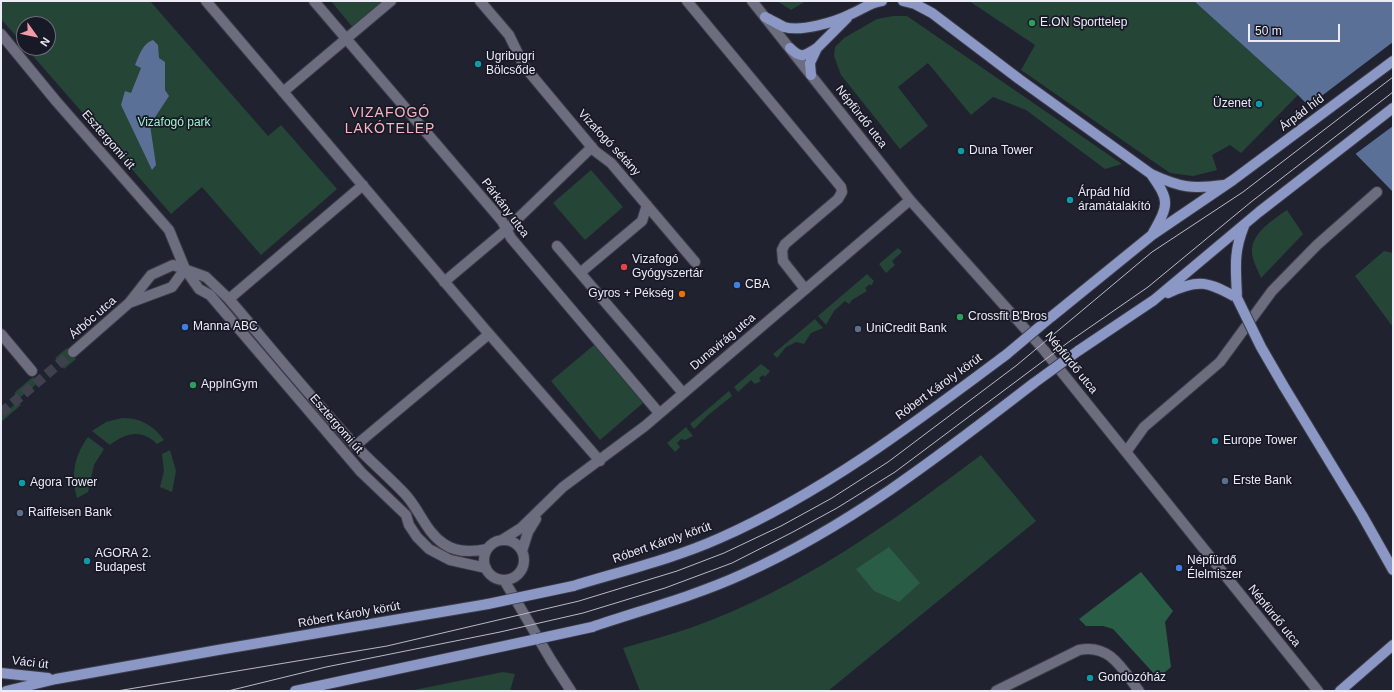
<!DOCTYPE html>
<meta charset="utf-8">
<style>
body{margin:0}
#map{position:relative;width:1394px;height:692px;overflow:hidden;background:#212230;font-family:Arial,sans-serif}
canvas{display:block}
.frame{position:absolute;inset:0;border:2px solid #ebecf6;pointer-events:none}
.north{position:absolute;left:16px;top:16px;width:40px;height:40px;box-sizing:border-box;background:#181926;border:1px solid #6c6d79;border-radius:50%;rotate:123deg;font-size:11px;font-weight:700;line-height:16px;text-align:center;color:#ebecf6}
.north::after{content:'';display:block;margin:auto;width:14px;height:18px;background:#f39aaa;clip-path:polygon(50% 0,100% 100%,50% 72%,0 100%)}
.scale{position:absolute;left:1248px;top:24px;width:92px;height:18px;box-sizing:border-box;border:2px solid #ebecf6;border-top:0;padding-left:5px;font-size:12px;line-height:14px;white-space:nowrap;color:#ebecf6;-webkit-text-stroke:3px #181926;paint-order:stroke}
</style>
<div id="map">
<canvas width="1394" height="692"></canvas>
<div class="frame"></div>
<div class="north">N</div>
<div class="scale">50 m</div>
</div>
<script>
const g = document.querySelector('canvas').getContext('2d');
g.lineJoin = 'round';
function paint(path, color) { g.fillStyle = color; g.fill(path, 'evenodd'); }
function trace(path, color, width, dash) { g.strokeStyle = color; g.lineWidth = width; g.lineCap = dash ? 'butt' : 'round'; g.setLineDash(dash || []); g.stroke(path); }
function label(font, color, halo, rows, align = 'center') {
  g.font = font + ' Arial,sans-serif'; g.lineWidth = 3.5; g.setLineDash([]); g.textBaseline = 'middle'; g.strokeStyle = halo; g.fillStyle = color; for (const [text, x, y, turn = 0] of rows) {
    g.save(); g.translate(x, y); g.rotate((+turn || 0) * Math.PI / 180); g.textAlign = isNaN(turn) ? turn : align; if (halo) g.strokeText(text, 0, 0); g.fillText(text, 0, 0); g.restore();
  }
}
const green = new Path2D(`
 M1,1H150L268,136L281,125L337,189L261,255L202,187L171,214L26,48H48V24H24V45L1,19Z
 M331,1H386L354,29Z
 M777,1H806L791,10Z
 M969,1H1194L1298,95L1241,153L1230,145L1212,155L1217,170L1193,176L1170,173L1021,70L1035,45Z
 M893,16H907L1122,164L1105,169L1026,110L993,97L971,115L928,63L898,87L928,126L900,149L841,75L834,56L835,47L844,38L877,19Z
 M591,170L623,207L585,240L553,203Z
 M1287,210L1303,234L1261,278C1258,270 1252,260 1252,252C1251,233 1274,219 1287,210Z
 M898,248L902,252L892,261L895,265L886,273L879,264Z
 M1384,251L1393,253V327L1355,276Z
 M867,274L874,281L871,286L870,284L865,288L867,291L852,300L849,304L845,301L834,311L826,325L818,316Z
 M815,319L823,328L811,333L804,344L796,342L786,347L777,358L773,354Z
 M594,345L643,403L600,440L551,381Z
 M67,348L76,359L64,369L55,358Z
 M761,364L770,371L765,377L763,375L759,378L761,381L755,384L751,380L738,392L734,387Z
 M33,377L38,383L17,400L21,405L1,422V416L14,405L15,392Z
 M729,391L732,396L707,416L694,429L690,424Z
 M122,418C141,418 153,425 164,440L157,444C142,429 126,432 110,445L92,431L106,422Z
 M686,427L693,436L685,440L681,439L677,443L680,447L675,452L667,443Z
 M88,437L104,449L94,465L88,492L77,498C71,475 74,456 88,437Z
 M170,450L176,471L172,492L160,487L164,471L162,454Z
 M981,455L1036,521L828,691H640L623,648C646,641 670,635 693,627C799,589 892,522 981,455Z
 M503,672L515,674L510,691H409Z`);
const forest = new Path2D(`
 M889,547L920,583L899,602L874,591L856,569Z
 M1141,572L1173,611L1165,622L1171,667L1158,678L1113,629L1103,626H1086L1079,619Z`);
const water = new Path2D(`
 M1194,1H1393V192L1298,95Z
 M153,40L158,45L159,58L165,62V90L169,96L150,125L156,165L152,170L121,105L125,91L131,93L141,68L135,65C139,56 142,44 153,40Z`);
const pier = new Path2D(`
 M1393,42V126L1354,155L1307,107Z`);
const minorTunnel = new Path2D(`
 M1,413L73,352`);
const minor = new Path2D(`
 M206,1L483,327L600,461
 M314,1L502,221L511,238L659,413
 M480,1L509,35L524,66L595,151L611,163L695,262
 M687,1L841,187L842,192L838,199L785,244L782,250L783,261L805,289
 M752,1L910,200L1044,350L1318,691
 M1,34L56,101L169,230L185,269L199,289L210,295L361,472L406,515L409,525L417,537L429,549L450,560L486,568
 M283,92L391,1
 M557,246L683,393
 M580,273L642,221L647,205
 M444,282L507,229L592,147
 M229,299L363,185
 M129,303L172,287L185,269
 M1,334L32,371
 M73,352L129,303L151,275L173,265L206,277L229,299C271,348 311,398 355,445C371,462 389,477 405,494C420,510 425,531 444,544C457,553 473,552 487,549
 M355,446L489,334
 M1126,452L1144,427L1220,362L1272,291L1317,245L1377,192
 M502,540L521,528L563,487L645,426L910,200
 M484 560a20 20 0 1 1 40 0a20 20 0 1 1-40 0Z
 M522,551L528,532L536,519
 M504,580L551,660L571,691
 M996,691L1079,650C1110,643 1123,670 1139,691`);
const major = new Path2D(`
 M903,1L915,4L932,13L1019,79L1151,174C1181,188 1192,189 1224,185
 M765,17C771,20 778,24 784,27C802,32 835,22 851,14C861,10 871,2 882,1
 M790,48C801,59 804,56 817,48
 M811,75L810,63L817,48L847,18
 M1151,174C1170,201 1169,204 1153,233
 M1168,293C1199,278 1209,282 1237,298
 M1237,298C1236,269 1233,253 1244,226
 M1051,317L1152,235L1233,180L1393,61
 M1078,351L1154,300L1259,212L1393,108
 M1283,385L1362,515L1393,570
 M573,586C622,571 673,559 720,538C824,492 916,422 1007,354
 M592,627C642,610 695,596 743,574C850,526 942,454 1034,383
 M1,673L48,678
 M6,691L56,679L218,650L488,604
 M295,691L537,639
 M1340,691L1393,645`);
const tram = new Path2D(`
 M117,691L387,646L579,601L677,571L724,553L781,526L832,498L888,462L1017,365L1152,252L1243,192L1393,77
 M228,691L326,667L500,632L583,613L665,588L732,563L791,533L837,508L895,472L1070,341L1148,287L1251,202L1393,92`);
const majorBridge = new Path2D(`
 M1237,298L1261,347L1283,385
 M1007,354L1051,317
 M1034,383L1078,351
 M488,604L573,586
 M537,639L592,627`);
const markers = [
 [1032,23,4,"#2e9e5b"],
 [478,64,4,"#0f9aa8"],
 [1259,104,4,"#0f9aa8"],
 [961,151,4,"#0f9aa8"],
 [1070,200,4,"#0f9aa8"],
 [624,267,4,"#e0444e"],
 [737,285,4,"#3f7fe0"],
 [682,294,4,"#e8710a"],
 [960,317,4,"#2e9e5b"],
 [185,327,4,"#3f7fe0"],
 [858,329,4,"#5c6f8a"],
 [193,385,4,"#2e9e5b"],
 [1215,441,4,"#0f9aa8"],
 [1225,481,4,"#5c6f8a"],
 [22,483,4,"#0f9aa8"],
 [20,513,4,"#5c6f8a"],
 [87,561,4,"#0f9aa8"],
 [1179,568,4,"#3f7fe0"],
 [1090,678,4,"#0f9aa8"]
];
const poiNames = [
 ["E.ON Sporttelep",1040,23],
 ["Ugribugri",486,57],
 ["Bölcsőde",486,71],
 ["Üzenet",1251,104,"right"],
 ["Duna Tower",969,151],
 ["Árpád híd",1078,193],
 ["áramátalakító",1078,207],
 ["Vizafogó",632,260],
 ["Gyógyszertár",632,274],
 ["CBA",745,285],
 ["Gyros + Pékség",674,294,"right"],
 ["Crossfit B'Bros",968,317],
 ["Manna ABC",193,327],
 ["UniCredit Bank",866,329],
 ["AppInGym",201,385],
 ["Europe Tower",1223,441],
 ["Erste Bank",1233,481],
 ["Agora Tower",30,483],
 ["Raiffeisen Bank",28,513],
 ["AGORA 2.",95,554],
 ["Budapest",95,568],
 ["Népfürdő",1187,561],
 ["Élelmiszer",1187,575],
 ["Gondozóház",1098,678]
];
const streetNames = [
 ["Árpád híd",1302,113,-37],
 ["Népfürdő utca",861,117,52],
 ["Esztergomi út",108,140,49],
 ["Vizafogó sétány",609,143,47],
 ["Párkány utca",505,208,53],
 ["Árbóc utca",93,318,-41],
 ["Dunavirág utca",723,342,-40],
 ["Népfürdő utca",1071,363,51],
 ["Róbert Károly körút",939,387,-36],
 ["Esztergomi út",336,424,49],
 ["Róbert Károly körút",662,543,-19],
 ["Róbert Károly körút",349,615,-10],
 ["Népfürdő utca",1274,616,51],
 ["Váci út",30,663,7]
];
const parkNames = [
 ["Vizafogó park",174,123]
];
const quarterNames = [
 ["VIZAFOGÓ",390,113],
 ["LAKÓTELEP",390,129]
];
paint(green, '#254536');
paint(forest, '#2a5d46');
paint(water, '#5a7097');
paint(pier, '#212230');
trace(minorTunnel, '#3f404e', 10, [10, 5]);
trace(minor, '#3c3c49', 12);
trace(major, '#3c3c49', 12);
trace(minor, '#6c6d7e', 10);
trace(major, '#8b98c5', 10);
trace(tram, '#b9bac5', 1);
trace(majorBridge, '#3c3c49', 12, []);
trace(majorBridge, '#8b98c5', 10);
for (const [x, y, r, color] of markers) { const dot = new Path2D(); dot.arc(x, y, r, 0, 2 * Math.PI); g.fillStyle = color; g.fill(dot); trace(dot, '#181926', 1.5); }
label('12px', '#ebecf6', '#181926', poiNames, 'left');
label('12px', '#ebecf6', '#181926', streetNames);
label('12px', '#a1f2ca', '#181926', parkNames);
g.letterSpacing = '1px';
label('14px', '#fab6c1', '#181926', quarterNames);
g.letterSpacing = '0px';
</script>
